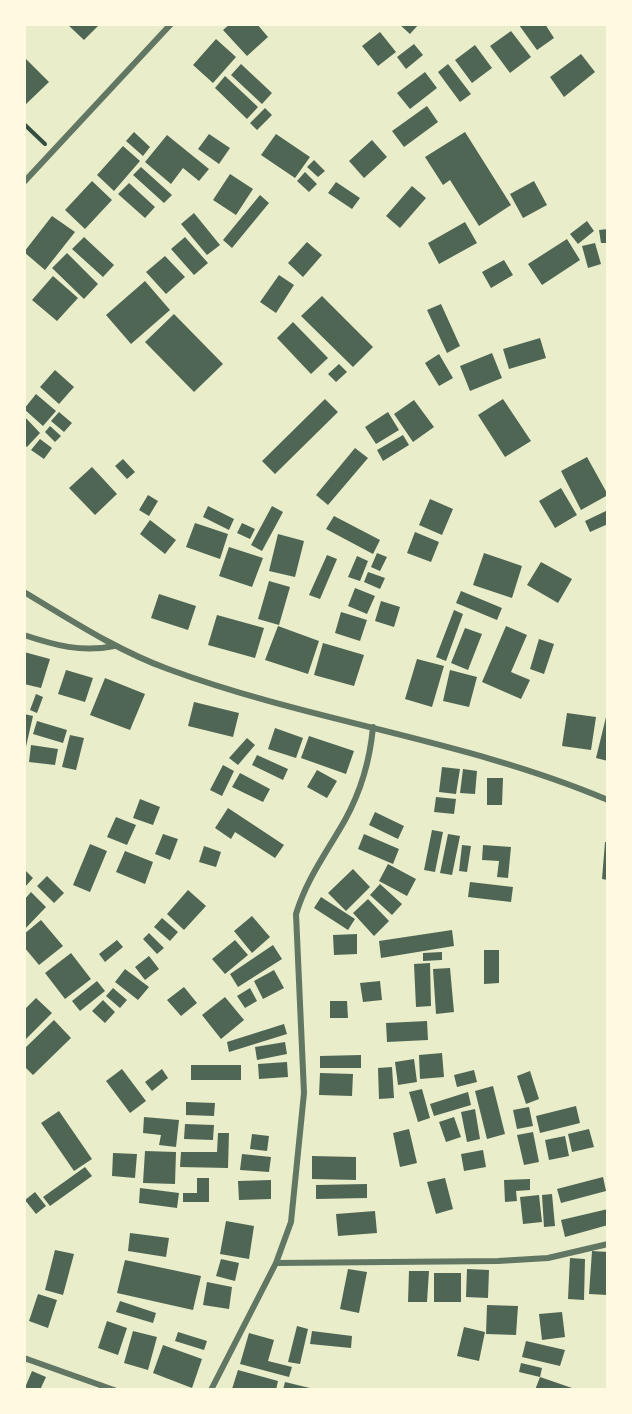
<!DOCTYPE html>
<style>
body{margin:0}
#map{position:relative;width:632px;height:1414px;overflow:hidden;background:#e9edc9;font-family:"Golos Text",sans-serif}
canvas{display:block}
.frame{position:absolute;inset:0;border:26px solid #fefae0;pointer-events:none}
</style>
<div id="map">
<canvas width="632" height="1414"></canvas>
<div class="frame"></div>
</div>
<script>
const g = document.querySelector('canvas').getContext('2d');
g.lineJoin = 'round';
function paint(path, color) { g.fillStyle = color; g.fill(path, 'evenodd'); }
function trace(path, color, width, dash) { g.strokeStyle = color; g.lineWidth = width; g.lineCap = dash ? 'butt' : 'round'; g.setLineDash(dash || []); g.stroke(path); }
const building = new Path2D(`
 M67,24H100L84,40Z
 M230,24H257L268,37L247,56L223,30Z
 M399,24H419L410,34Z
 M521,24H545L554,38L537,50L519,25Z
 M511,31L531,57L510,73L490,46Z
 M380,32L396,52L378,66L362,46Z
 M216,39L236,57L213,83L193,65Z
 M414,44L423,55L406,69L397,57Z
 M475,45L492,68L472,83L455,60Z
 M581,54L595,72L564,97L550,77Z
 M24,57L49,82L24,106Z
 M241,64L272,93L262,104L231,75Z
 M448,64L471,94L460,102L438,72Z
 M425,72L437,88L410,109L397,93Z
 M225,76L258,107L247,119L215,88Z
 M427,106L438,122L404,147L392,131Z
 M265,108L272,115L257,130L250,123Z
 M134,132L150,147L143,156L126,141Z
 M465,132L511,205L479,226L450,180L443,185L425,157Z
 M209,134L230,148L219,164L198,149Z
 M276,134L310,157L295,178L261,155Z
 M167,135L209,169L199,181L183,168L171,184L145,162Z
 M372,140L387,157L364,178L349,161Z
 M123,146L140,161L114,191L97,175Z
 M314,160L325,171L318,177L307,167Z
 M141,167L172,195L164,203L133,175Z
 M305,172L317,184L309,192L297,181Z
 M230,174L253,189L236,215L213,200Z
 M92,181L112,200L85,229L65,210Z
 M534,181L547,205L523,218L510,194Z
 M336,182L360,198L352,209L328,193Z
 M129,183L155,207L145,218L118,194Z
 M412,186L426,198L400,228L386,216Z
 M260,195L269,203L232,248L223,240Z
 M194,213L220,245L207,255L181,224Z
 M52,216L75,232L45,270L24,252Z
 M587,221L594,231L578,244L570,234Z
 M465,222L477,243L439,264L428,243Z
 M608,229V243H601L599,230Z
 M84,237L114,265L103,277L72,249Z
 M185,237L208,263L194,275L171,249Z
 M567,239L580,260L542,285L528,264Z
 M307,242L322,255L303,277L288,263Z
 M595,243L601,264L588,268L582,246Z
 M67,253L98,284L84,299L52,268Z
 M165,256L185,277L166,294L146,272Z
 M504,260L513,275L491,288L482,272Z
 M279,275L294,285L276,313L260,302Z
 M53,276L78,298L57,321L32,300Z
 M145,281L170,310L131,344L106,315Z
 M322,296L373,347L353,367L301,316Z
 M441,304L460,346L447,353L427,310Z
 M174,314L223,364L194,392L145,342Z
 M293,322L328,358L311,374L277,338Z
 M540,338L546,358L509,369L503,349Z
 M492,353L502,378L470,391L460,366Z
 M439,354L453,378L439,386L425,363Z
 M339,364L347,372L336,382L328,374Z
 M55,370L74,387L59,404L40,387Z
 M36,394L56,411L43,426L24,409Z
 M325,399L338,412L275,474L262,461Z
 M503,399L531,441L505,457L478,415Z
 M414,400L434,427L413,442L394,414Z
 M59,412L72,423L64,432L51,421Z
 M388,412L399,430L376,444L365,427Z
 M24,416L40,433L27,447L24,444Z
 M50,426L61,436L55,442L45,432Z
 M403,435L409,445L383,461L377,450Z
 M40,439L52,448L44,459L31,450Z
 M355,448L368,458L328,505L316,495Z
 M587,457L608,495L581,510L561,471Z
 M123,459L135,472L127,479L115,466Z
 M92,467L117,494L95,515L69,488Z
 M561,488L577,515L555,528L539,501Z
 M148,495L158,501L149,516L139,510Z
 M430,499L453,509L442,535L419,525Z
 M208,506L234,519L229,530L203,517Z
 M272,506L283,512L262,551L251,545Z
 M608,510V524L590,532L585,521Z
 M334,516L380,540L373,554L326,529Z
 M150,520L176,540L165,554L140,534Z
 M195,523L228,534L220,559L186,547Z
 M242,523L255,529L250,539L237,533Z
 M415,532L439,542L431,562L407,553Z
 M278,534L304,541L295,577L269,571Z
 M229,547L263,558L252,587L219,576Z
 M377,553L387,557L380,571L371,567Z
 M484,553L522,566L512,598L473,585Z
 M327,555L337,559L320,599L309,595Z
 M357,556L368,561L360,581L348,577Z
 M541,562L572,579L558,603L527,585Z
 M368,572L385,578L380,589L364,582Z
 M269,581L290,587L279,625L258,619Z
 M355,588L375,596L367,614L348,606Z
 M461,591L502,608L497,620L456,603Z
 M159,594L196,606L188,630L151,618Z
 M381,601L400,607L394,627L375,621Z
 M454,610L463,614L446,661L436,657Z
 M341,612L367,620L360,641L335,633Z
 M217,615L264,628L255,658L208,645Z
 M278,626L319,641L308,674L265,660Z
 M506,626L527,635L511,672L530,680L521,699L482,682Z
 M465,628L482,634L468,670L451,663Z
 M539,639L554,644L544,674L530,669Z
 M323,643L364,655L354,686L314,675Z
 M24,652L50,659L41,688L24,684Z
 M417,659L444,666L432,707L405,699Z
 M66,670L93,678L85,702L58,694Z
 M450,670L477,677L469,707L443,701Z
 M105,678L145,694L130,730L90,715Z
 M36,694L43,697L37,713L30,710Z
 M194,702L239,713L233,737L188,726Z
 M567,713L596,717L591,750L562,746Z
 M607,713H608V761L596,758Z
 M24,714L33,716L25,751H24Z
 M37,721L67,730L63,743L33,734Z
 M275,728L303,738L296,758L268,749Z
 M70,735L84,738L76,770L62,767Z
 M309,736L354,751L346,774L301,758Z
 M247,738L255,745L238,765L229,758Z
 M31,745L58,749L55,765L29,762Z
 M257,755L288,769L283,780L252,765Z
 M223,765L234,771L222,796L210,790Z
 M442,767L460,769L456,794L439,792Z
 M463,769L477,771L475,794L460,793Z
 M317,770L337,781L327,798L307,787Z
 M240,773L270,789L263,802L232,787Z
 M487,778H503L502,805H487Z
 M436,797L456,799L454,814L434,812Z
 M140,799L160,807L153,825L133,818Z
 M228,808L284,845L275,858L235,832L231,839L215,828Z
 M375,812L404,826L398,839L369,825Z
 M116,817L136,825L127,845L107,837Z
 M432,830L443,832L435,872L424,870Z
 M163,834L178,839L170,860L155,854Z
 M364,834L399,849L393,864L358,849Z
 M448,834L460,836L452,875L440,873Z
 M605,842H608V880L602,879Z
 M90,844L107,851L90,892L73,885Z
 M462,845L471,846L467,872L459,871Z
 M483,845L511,847L508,878L497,877L499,861L482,860Z
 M204,846L221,852L216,867L199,862Z
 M125,851L153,862L145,884L116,872Z
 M388,864L416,879L407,896L379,881Z
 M24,869L33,878L24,888Z
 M353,869L370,887L346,911L328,893Z
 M47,876L64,893L54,903L37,886Z
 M470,882L513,887L511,902L468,897Z
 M380,884L402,904L392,915L370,895Z
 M188,890L206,906L184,930L167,914Z
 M31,892L46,907L24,930V900Z
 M321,897L355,919L348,930L314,908Z
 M368,899L389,921L374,936L353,913Z
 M252,916L270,937L252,953L234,931Z
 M162,918L178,932L170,941L154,927Z
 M41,920L63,946L39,965L24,947V934Z
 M452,930L454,946L381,958L379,941Z
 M149,933L164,948L157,954L143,939Z
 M357,934V954L334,955L333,935Z
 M117,940L123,947L105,962L99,954Z
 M235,940L248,955L225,974L212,959Z
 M273,945L282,959L238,987L230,974Z
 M484,950H499V983L484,984Z
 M442,952V960L423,961V953Z
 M71,953L91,979L65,999L45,973Z
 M149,956L159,969L145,980L135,967Z
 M430,963L431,1006L416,1007L414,964Z
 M450,968L454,1012L436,1014L433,969Z
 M125,969L149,987L138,1000L115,982Z
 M274,970L284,988L263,999L254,981Z
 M97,981L105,991L80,1011L72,1001Z
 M380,981L382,1000L363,1002L360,983Z
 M184,987L197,1003L181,1016L167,1000Z
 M113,988L127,1000L120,1008L106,996Z
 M250,988L257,1001L245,1008L237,996Z
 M225,997L244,1020L221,1039L202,1015Z
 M36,998L52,1013L24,1041V1010Z
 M103,1000L115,1012L105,1023L92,1011Z
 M330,1001H347L348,1018H330Z
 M54,1020L71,1038L33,1075L24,1066V1049Z
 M427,1021L428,1040L387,1042L386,1023Z
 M284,1024L287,1034L229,1052L227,1042Z
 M285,1042L287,1054L257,1060L255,1047Z
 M442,1053L444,1077L420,1079L419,1055Z
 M361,1055V1068H320V1056Z
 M414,1059L417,1082L398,1085L395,1062Z
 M287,1062L288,1077L259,1079L258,1064Z
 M191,1065H241V1080H191Z
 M392,1067L394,1098L379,1099L378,1068Z
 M122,1069L146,1101L130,1113L106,1081Z
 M162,1069L168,1078L152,1091L145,1082Z
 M474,1070L477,1082L457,1087L454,1075Z
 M530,1071L539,1099L526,1104L517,1076Z
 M320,1073L353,1074L352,1096L319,1095Z
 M493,1086L505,1134L487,1139L475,1091Z
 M422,1089L430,1118L418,1122L409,1092Z
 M468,1092L471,1105L434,1116L430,1104Z
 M186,1102L215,1103L214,1116L186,1115Z
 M576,1106L580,1123L540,1133L536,1116Z
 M529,1107L533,1126L517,1129L513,1110Z
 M475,1109L480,1139L467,1142L461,1112Z
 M59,1111L92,1159L74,1171L41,1123Z
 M144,1117L179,1120L176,1147L159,1145L161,1135L143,1133Z
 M454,1117L461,1137L446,1142L439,1122Z
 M185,1124L214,1125L213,1140L184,1139Z
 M409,1129L417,1163L400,1167L393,1133Z
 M589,1129L594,1147L572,1152L568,1134Z
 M533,1132L539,1162L524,1165L517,1135Z
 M218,1133H229L228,1168L180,1167L181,1152H217Z
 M252,1134L269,1136L267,1151L250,1149Z
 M565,1136L569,1156L549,1160L545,1140Z
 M483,1150L486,1167L464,1171L461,1154Z
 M145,1151L176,1152L175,1184L143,1183Z
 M113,1153L137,1154L135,1178L112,1176Z
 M242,1154L271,1157L269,1172L240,1170Z
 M312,1156L356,1157V1180L312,1179Z
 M85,1167L92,1176L50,1206L43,1197Z
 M603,1177L606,1191L561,1203L557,1189Z
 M197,1178H209V1202H183V1193H197Z
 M445,1178L453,1209L436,1214L427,1182Z
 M530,1179V1190L516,1191L517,1201L505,1202L504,1180Z
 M271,1180V1199L239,1200L238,1181Z
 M367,1184V1198L316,1199V1185Z
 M140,1188L179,1193L177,1208L139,1203Z
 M35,1192L46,1206L36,1214L25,1200Z
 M552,1194L555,1226L544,1227L542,1195Z
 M539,1195L542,1222L523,1224L520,1197Z
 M608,1209V1225L565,1237L561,1220Z
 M375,1211L377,1233L338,1236L336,1214Z
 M226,1221L254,1226L249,1259L220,1254Z
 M130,1233L169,1238L166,1257L128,1251Z
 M55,1250L74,1254L63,1295L45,1290Z
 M592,1251L608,1252L607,1295L589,1294Z
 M570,1258L585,1259L584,1300L568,1299Z
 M221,1259L239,1263L235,1281L216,1276Z
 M125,1260L201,1276L193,1310L117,1293Z
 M348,1269L367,1272L359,1313L340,1309Z
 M467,1269L489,1270L488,1298L466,1297Z
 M409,1271H429L427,1302H408Z
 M434,1273H461V1302H434Z
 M207,1282L232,1287L229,1309L203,1305Z
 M38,1294L57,1300L48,1328L29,1321Z
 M120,1301L156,1313L153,1323L116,1312Z
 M487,1305L518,1306L516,1335L486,1334Z
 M562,1312L565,1337L542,1340L539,1314Z
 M107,1321L127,1328L118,1355L98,1348Z
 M297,1326L308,1329L300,1364L288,1362Z
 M464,1327L485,1332L479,1361L457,1356Z
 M133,1331L157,1337L148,1370L124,1363Z
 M312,1331L352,1336L351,1348L310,1344Z
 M178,1332L207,1341L204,1350L175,1341Z
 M249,1333L274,1340L268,1361L292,1367L289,1377L240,1364Z
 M526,1341L565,1350L560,1366L522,1357Z
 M163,1345L202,1359L192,1388L153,1373Z
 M521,1363L542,1368L540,1377L519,1372Z
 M238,1370L278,1381L276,1390L232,1389Z
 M32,1371L46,1377L40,1390H24Z
 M540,1377L572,1388L571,1390H535Z
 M285,1382L314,1389V1390H283Z`);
const path = new Path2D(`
 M24,124L45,144`);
const minor = new Path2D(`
 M24,182L171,24
 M24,592C71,620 116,650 168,669C311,722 467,740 608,800
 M24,635C54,645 82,653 114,646
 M276,1263L498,1261L548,1258L608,1244
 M24,1358L114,1390
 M211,1390L276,1263L291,1222L304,1093L296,914C307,878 327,852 345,820C361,791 370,760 373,727`);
paint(building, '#4f6655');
trace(path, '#344e41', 4);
trace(minor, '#617663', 6);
</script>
